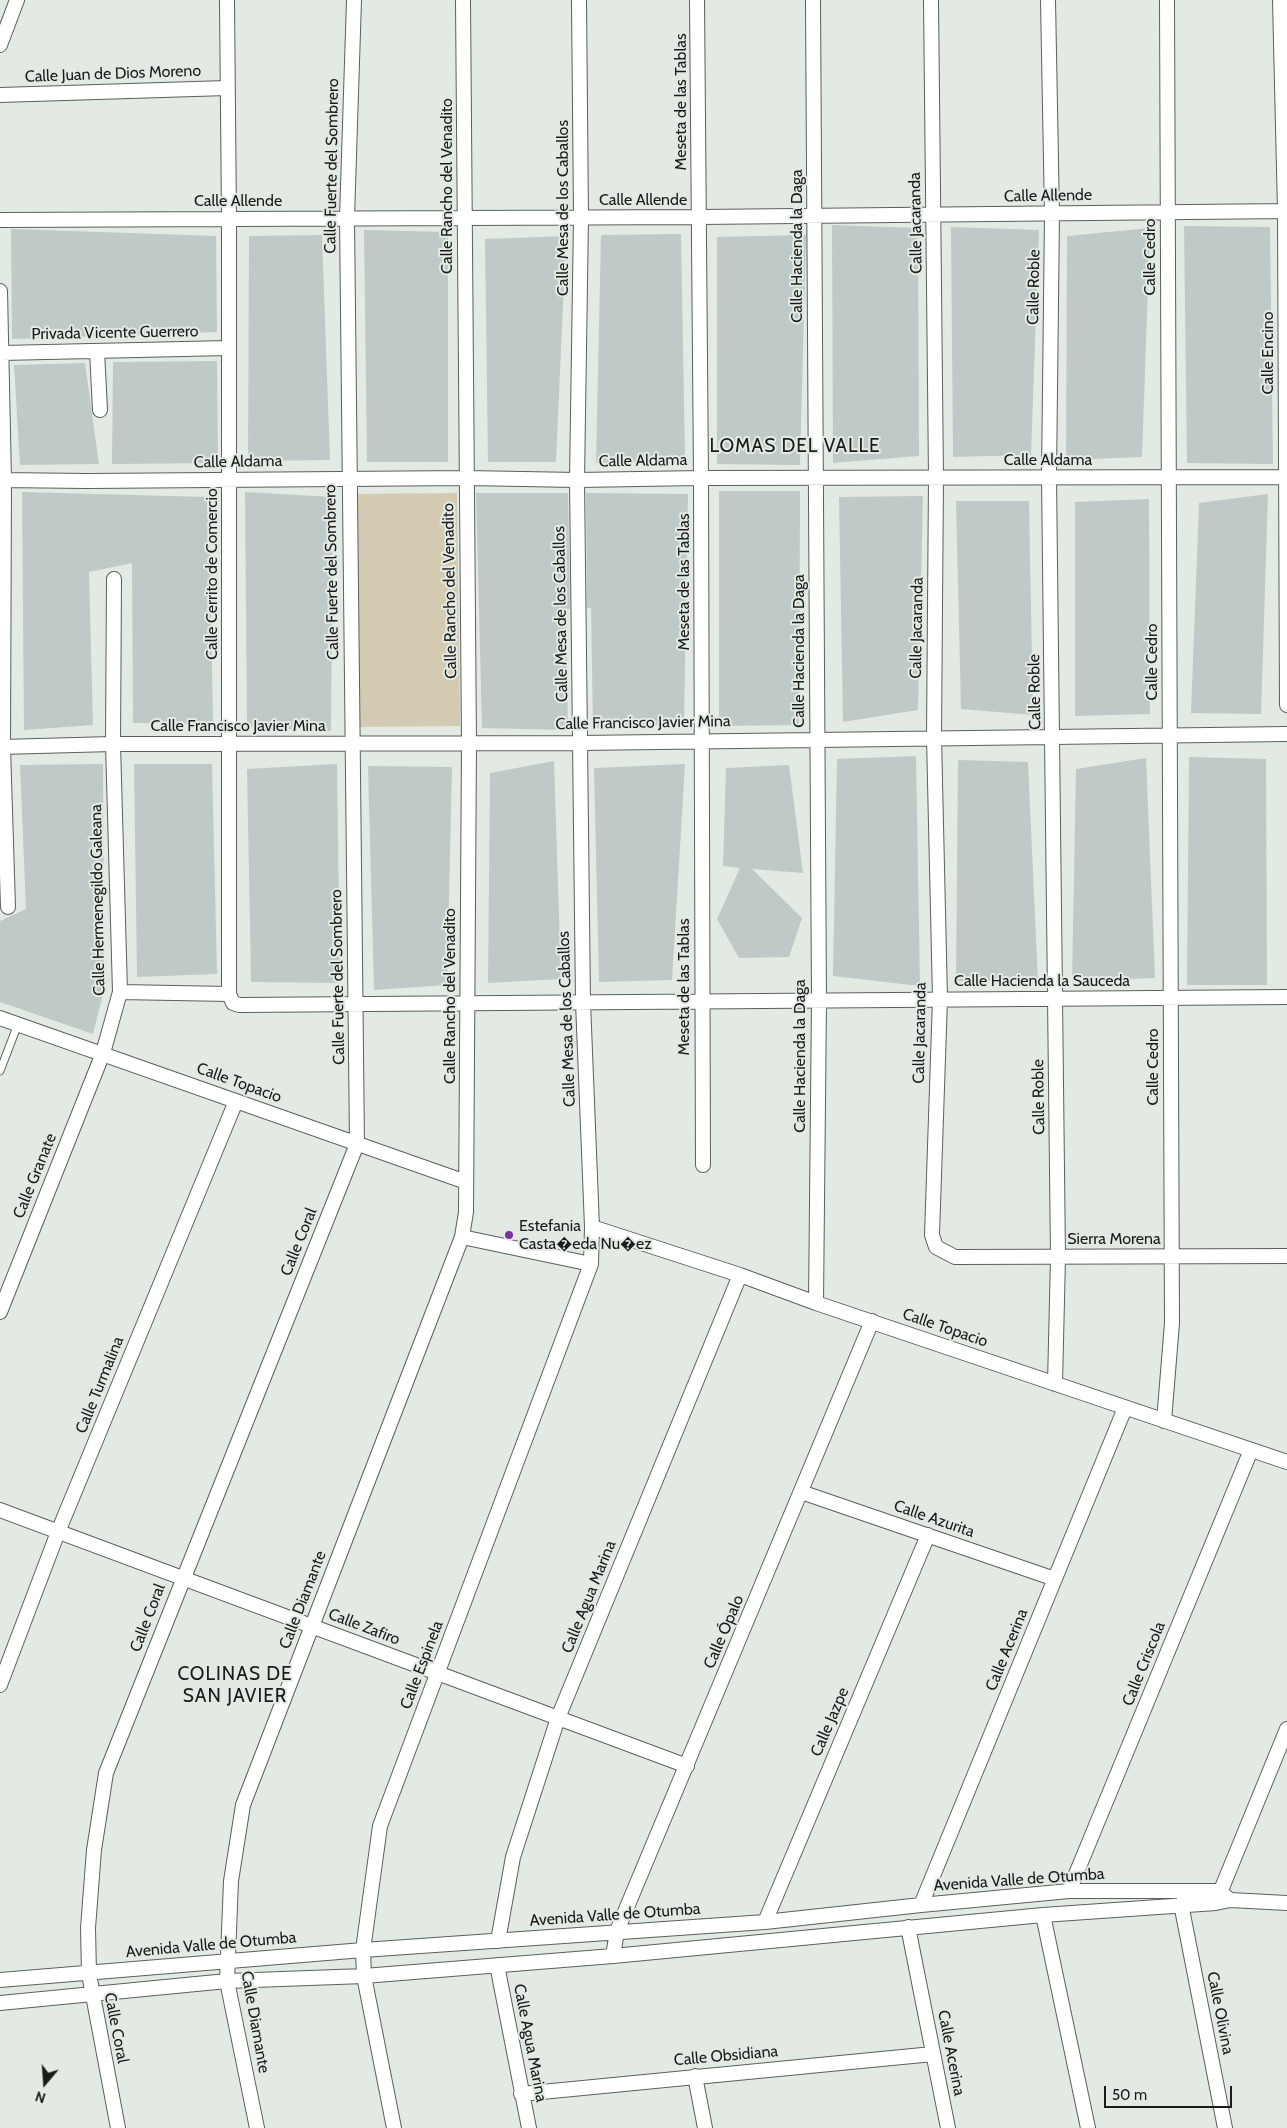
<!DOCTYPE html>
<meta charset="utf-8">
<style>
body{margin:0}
#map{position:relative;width:1287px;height:2128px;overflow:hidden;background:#e3eae4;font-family:Cabin,sans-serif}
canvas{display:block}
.north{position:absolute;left:20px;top:2058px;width:50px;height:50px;-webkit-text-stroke:4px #e3eae4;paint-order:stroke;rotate:198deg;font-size:14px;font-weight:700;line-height:20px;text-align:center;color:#1a1c1a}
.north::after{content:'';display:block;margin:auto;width:18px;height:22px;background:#1a1c1a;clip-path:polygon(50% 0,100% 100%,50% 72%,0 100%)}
.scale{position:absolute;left:1104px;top:2086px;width:128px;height:22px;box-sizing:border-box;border:2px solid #1a1c1a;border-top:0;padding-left:6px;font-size:15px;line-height:18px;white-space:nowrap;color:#1a1c1a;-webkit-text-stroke:4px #e3eae4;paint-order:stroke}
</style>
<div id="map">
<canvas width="1287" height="2128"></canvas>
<div class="north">N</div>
<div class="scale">50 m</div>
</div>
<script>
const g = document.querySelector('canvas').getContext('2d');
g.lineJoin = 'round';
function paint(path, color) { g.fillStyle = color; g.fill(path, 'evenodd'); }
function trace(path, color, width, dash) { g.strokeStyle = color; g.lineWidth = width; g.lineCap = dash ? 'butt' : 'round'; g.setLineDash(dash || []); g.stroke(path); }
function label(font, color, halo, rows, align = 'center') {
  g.font = font + ' Cabin,sans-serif'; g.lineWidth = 4; g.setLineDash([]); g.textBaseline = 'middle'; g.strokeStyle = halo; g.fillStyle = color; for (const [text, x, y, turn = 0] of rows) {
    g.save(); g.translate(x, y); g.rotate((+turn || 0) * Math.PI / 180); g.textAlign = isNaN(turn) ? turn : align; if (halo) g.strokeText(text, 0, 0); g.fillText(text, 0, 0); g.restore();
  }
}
const green = new Path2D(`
 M457,493L460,726L356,727L353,494Z`);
const building = new Path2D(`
 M832,225L918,228L919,456L833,463Z
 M1184,226L1270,227L1273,464L1187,463Z
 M951,227L1039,230L1031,455L953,457Z
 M1150,228L1142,457L1066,460L1067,236Z
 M11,229L216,236L217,332L12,339Z
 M364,230L448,232V462H367Z
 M681,234L685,460L596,463L601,235Z
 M322,235L330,460L248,461L249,236Z
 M806,235L800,465L717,464V237Z
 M566,236L556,462H488L485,239Z
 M217,361L218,463L112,464L113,362Z
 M85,363L99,464L20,465L14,365Z
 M719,491H800L799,725L719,726Z
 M22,492L209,497L213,724L133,723L132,563L89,572L93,725L24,730Z
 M245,492L333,497L331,731L247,727Z
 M476,493H568L570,609H566L568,730L482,728Z
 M586,493L688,494L684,724L593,728L591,608H587Z
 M1268,494L1261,714L1191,713L1199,503Z
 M923,496L918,710L843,722L839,497Z
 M1149,499L1150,714L1075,716V502Z
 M956,501H1029L1033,715L961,709Z
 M916,756L920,986L833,976L837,759Z
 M1189,757L1266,759L1267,985H1187Z
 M1146,758L1155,978L1072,981L1076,769Z
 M958,760L1028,762L1038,982L956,981Z
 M554,761L561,979L488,983L490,773Z
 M103,764L104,990L93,1034L0,1002V921L26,909L20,765Z
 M134,764H212L217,974L137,977Z
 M337,764L340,983L251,982L247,769Z
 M685,764L672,980L599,982L594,768Z
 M789,765L803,873L752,869L802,918L789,957L739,958L717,919L740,868L723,866L726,768Z
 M368,766L452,767L447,985L374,990Z`);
const lane = new Path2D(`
 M0,1071L18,1024`);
const street = new Path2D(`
 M227,0L229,219V994L233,1003L239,1005L1287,997
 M697,0L701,478L703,1165
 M813,0L819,1000L816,1303
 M931,0L936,478L934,737L940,999L932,1235L936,1247L955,1257L1287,1256
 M1048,0L1052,214L1049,477L1058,1257L1055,1384
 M1280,0L1285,211L1287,705
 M0,45L17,0
 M0,95L227,88
 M0,220L699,217L1287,211
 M0,291L4,480L3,747L8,907
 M97,351L100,410
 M1,353L229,348
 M0,480L87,481L467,478L577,480L701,478L1287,477
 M0,747L113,744L580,743L1287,734
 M120,992L229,994
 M0,1018L466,1182
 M592,1227L740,1275L816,1303L1287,1462
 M462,1237L591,1264
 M0,1312L103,1053L120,992L113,744L114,579
 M1164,1421L1172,1323L1167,0
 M801,1492L1055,1579
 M0,1510L687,1766
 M0,1685L58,1532L236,1101
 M1069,1891L1251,1450
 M1217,1900L1287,1729
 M1181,1904L1225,2128
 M921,1905L1125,1408
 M1043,1915L1088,2128
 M765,1922L928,1535
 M908,1927L948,2128
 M498,1941L513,1857L558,1718L740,1275
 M613,1956L617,1931L872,1321
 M497,1965L529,2128
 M0,1980L363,1950L765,1922L921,1905L1069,1891H1219L1230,1900
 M0,2003L227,1981L364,1976L613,1956L1043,1915L1216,1903L1230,1900L1287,1903
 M695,2076L705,2128
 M521,2094L933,2054
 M118,2128L89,1974L88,1928L94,1850L106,1773L357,1144L347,218L354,0
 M257,2128L227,1981L231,1881L243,1805L462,1237L466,1212L469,742L463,0
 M394,2128L364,1976L363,1950L380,1826L591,1264L592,1227L583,1002L577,480L581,217L579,0`);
const markers = [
 [509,1235,5,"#7b31a4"]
];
const streetNames = [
 ["Calle Juan de Dios Moreno",113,74,-2],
 ["Meseta de las Tablas",681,102,-90],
 ["Calle Fuerte del Sombrero",332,166,-89],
 ["Calle Rancho del Venadito",447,186,-90],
 ["Calle Allende",1048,196,-1],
 ["Calle Allende",643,200],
 ["Calle Allende",238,201],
 ["Calle Mesa de los Caballos",563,208,-90],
 ["Calle Jacaranda",916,223,-91],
 ["Calle Hacienda la Daga",797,246,-90],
 ["Calle Cedro",1150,257,-90],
 ["Calle Roble",1034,287,-89],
 ["Privada Vicente Guerrero",115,333,-1],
 ["Calle Encino",1268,353,-90],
 ["Calle Aldama",1048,460],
 ["Calle Aldama",643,461,-1],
 ["Calle Aldama",238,462,-1],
 ["Calle Fuerte del Sombrero",332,572,-91],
 ["Calle Cerrito de Comercio",212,574,-90],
 ["Meseta de las Tablas",684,582,-90],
 ["Calle Rancho del Venadito",450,591,-91],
 ["Calle Mesa de los Caballos",561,614,-91],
 ["Calle Jacaranda",917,628,-89],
 ["Calle Hacienda la Daga",799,651,-90],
 ["Calle Cedro",1152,662,-90],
 ["Calle Roble",1035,692,-91],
 ["Calle Francisco Javier Mina",643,723,-1],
 ["Calle Francisco Javier Mina",238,726],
 ["Calle Hermenegildo Galeana",98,900,-91],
 ["Calle Fuerte del Sombrero",338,977,-91],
 ["Calle Hacienda la Sauceda",1042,981],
 ["Meseta de las Tablas",684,987,-90],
 ["Calle Rancho del Venadito",450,996,-90],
 ["Calle Mesa de los Caballos",567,1019,-92],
 ["Calle Jacaranda",920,1033,-89],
 ["Calle Hacienda la Daga",800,1056,-90],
 ["Calle Cedro",1153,1067,-90],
 ["Calle Topacio",239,1083,20],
 ["Calle Roble",1039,1097,-91],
 ["Calle Granate",35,1176,-68],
 ["Sierra Morena",1114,1239],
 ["Calle Coral",299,1242,-68],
 ["Calle Topacio",945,1328,19],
 ["Calle Turmalina",100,1385,-68],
 ["Calle Azurita",934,1519,19],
 ["Calle Agua Marina",589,1597,-68],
 ["Calle Diamante",303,1600,-69],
 ["Calle Coral",148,1618,-69],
 ["Calle Zafiro",364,1627,21],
 ["Calle Ópalo",724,1632,-67],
 ["Calle Acerina",1007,1650,-68],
 ["Calle Criscola",1144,1664,-68],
 ["Calle Espinela",422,1665,-69],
 ["Calle Jazpe",830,1722,-67],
 ["Avenida Valle de Otumba",1019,1880,-4],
 ["Avenida Valle de Otumba",615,1915,-4],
 ["Avenida Valle de Otumba",211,1945,-5],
 ["Calle Olivina",1220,2013,79],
 ["Calle Diamante",255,2022,80],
 ["Calle Coral",116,2028,79],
 ["Calle Agua Marina",530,2043,79],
 ["Calle Acerina",951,2053,79],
 ["Calle Obsidiana",726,2056,-5]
];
const poiNames = [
 ["Estefania",519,1226],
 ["Casta�eda Nu�ez",519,1244]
];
const quarterNames = [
 ["LOMAS DEL VALLE",795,446],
 ["COLINAS DE",235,1674],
 ["SAN JAVIER",235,1696]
];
paint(green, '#d4c9b1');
paint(building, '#bfc9c7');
trace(lane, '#5a605b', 9);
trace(street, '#5a605b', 16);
trace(lane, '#fff', 7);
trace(street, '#fff', 14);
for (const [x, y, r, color] of markers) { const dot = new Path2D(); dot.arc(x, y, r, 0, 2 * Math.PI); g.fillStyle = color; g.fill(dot); trace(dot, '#e3eae4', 2); }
label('16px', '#1a1c1a', '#e3eae4', streetNames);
label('16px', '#1a1c1a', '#e3eae4', poiNames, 'left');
g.letterSpacing = '1px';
label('19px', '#1a1c1a', '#e3eae4', quarterNames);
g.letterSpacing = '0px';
</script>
